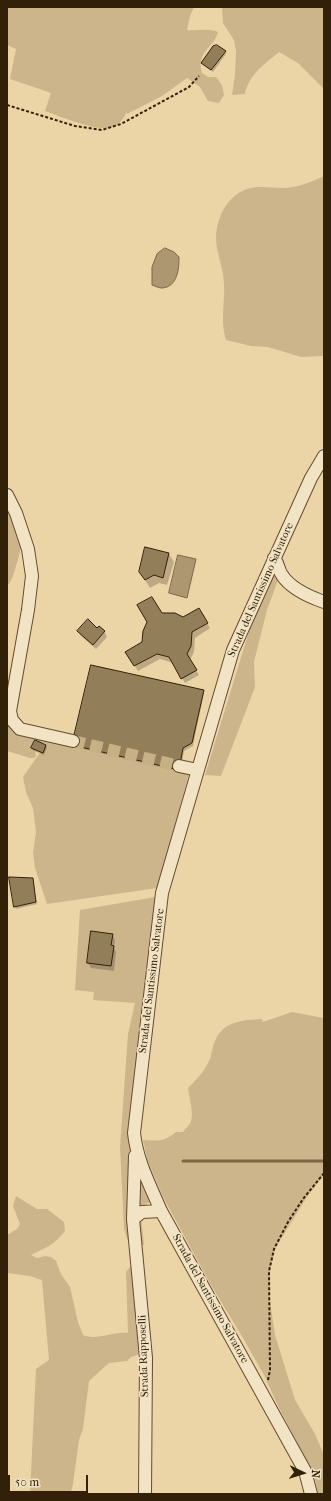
<!DOCTYPE html>
<style>
body{margin:0}
#map{position:relative;width:331px;height:1501px;overflow:hidden;background:#ebd4a5;font-family:"IM FELL French Canon",serif}
canvas{display:block}
.frame{position:absolute;inset:0;border:8px solid #332008;pointer-events:none}
.north{position:absolute;left:283px;top:1453px;width:40px;height:40px;-webkit-text-stroke:3px #f2e3c4;paint-order:stroke;rotate:94deg;font-size:11px;font-weight:700;line-height:16px;text-align:center;color:#332008}
.north::after{content:'';display:block;margin:auto;width:14px;height:18px;background:#332008;clip-path:polygon(50% 0,100% 100%,50% 72%,0 100%)}
.scale{position:absolute;left:8px;top:1475px;width:80px;height:18px;box-sizing:border-box;border:2px solid #332008;border-top:0;padding-left:5px;font-size:12px;line-height:14px;white-space:nowrap;color:#332008;-webkit-text-stroke:3px #f2e3c4;paint-order:stroke}
</style>
<div id="map">
<canvas width="331" height="1501"></canvas>
<div class="frame"></div>
<div class="north">N</div>
<div class="scale">50 m</div>
</div>
<script>
const g = document.querySelector('canvas').getContext('2d');
g.lineJoin = 'round';
function paint(path, color) { g.fillStyle = color; g.fill(path, 'evenodd'); }
function trace(path, color, width, dash) { g.strokeStyle = color; g.lineWidth = width; g.lineCap = dash ? 'butt' : 'round'; g.setLineDash(dash || []); g.stroke(path); }
function label(font, color, halo, rows, align = 'center') {
  g.font = font + ' "IM FELL French Canon",serif'; g.lineWidth = 3.5; g.setLineDash([]); g.textBaseline = 'middle'; g.strokeStyle = halo; g.fillStyle = color; for (const [text, x, y, turn = 0] of rows) {
    g.save(); g.translate(x, y); g.rotate((+turn || 0) * Math.PI / 180); g.textAlign = isNaN(turn) ? turn : align; if (halo) g.strokeText(text, 0, 0); g.fillText(text, 0, 0); g.restore();
  }
}
const green = new Path2D(`
 M7,7H194L190,16L187,30C197,31 209,28 218,32C213,50 196,50 202,73L208,77H216L222,85L224,95L219,103L208,101L200,87L187,78L162,96L127,114V111C125,117 119,125 113,127C98,133 60,116 45,111L51,93L10,79L16,49L7,45Z
 M222,7H324V89L298,63L279,52C265,64 249,74 245,94L232,95L235,75L236,51L234,40L223,23Z
 M324,176V356L301,357L268,347L251,346L226,340C220,321 225,304 224,285C224,269 216,253 216,237C217,217 227,196 247,189C261,184 278,190 293,187C303,185 314,181 324,176Z
 M7,502C20,529 26,536 16,566C14,573 12,581 7,586Z
 M275,570L278,580L267,610L254,662L255,687L221,776L205,775L250,628Z
 M11,724L49,740L189,774L157,888L47,904L35,868L33,853L36,832L33,808L26,792L23,777L46,744L39,742L33,743L36,756L34,758H30L7,751V725Z
 M155,897L135,1102L133,1157L154,1200L140,1207L144,1245L131,1244L127,1239L124,1229L120,1147L128,1034L135,1003L93,1000L94,992L75,990L80,910Z
 M292,1012L324,1018V1175L307,1197L276,1247L270,1270V1301L275,1335L295,1400L315,1434L324,1455V1494H318L314,1474L278,1406L264,1375L243,1338L211,1285L163,1197L147,1159L143,1140C158,1141 164,1142 176,1132H183C185,1129 190,1125 191,1121C194,1113 189,1097 188,1088C196,1080 204,1072 209,1061C212,1055 212,1047 215,1041C223,1021 243,1020 262,1019L263,1022Z
 M16,1196L37,1209H47L64,1222L65,1231C54,1245 47,1247 31,1255L37,1258L45,1256L51,1257L56,1261L61,1274L70,1287L78,1322L83,1335C97,1341 113,1331 128,1333L126,1272L130,1267L136,1263L140,1354L131,1357L127,1361L109,1363L89,1381L83,1429L79,1440L73,1484L71,1492L69,1494H30L36,1369L49,1360L42,1280L30,1276L7,1273V1235L17,1229L20,1224L13,1206Z`);
const water = new Path2D(`
 M165,248L174,252L179,257C179,268 178,287 162,288C159,288 155,286 152,285V267L157,254Z
 M178,555L196,559L187,598L169,593Z`);
const shadow = new Path2D(`
 M225,52L226,54L213,72L202,63Z
 M145,548L169,554L174,562L167,585L159,583L150,588L145,580L140,571Z
 M161,614L207,623L210,628L195,638L194,652L190,660L199,675L185,683L173,663L160,659L138,671L127,652L143,642Z
 M78,631H104L107,637L96,649L81,636Z
 M203,691L204,693L193,746L184,751L180,772L75,747L73,744Z
 M46,746L47,748L44,755L34,751L32,748Z
 M32,879L37,904L16,909L15,907Z
 M112,934L115,940L114,948L116,952L114,971L91,968L88,963Z`);
const stream = new Path2D(`
 M183,1161H324`);
const building = new Path2D(`
 M217,45L226,51L211,70L201,63L213,46Z
 M145,547L169,553L163,578L154,575L145,580L139,572Z
 M152,597L162,613H175L183,617L199,608L208,623L192,632L191,646L187,654L197,670L181,679L169,657L157,654L134,666L125,652L142,642L143,631L147,622L137,605Z
 M88,619L97,628L99,626L105,631L93,645L77,631Z
 M91,665L204,690L192,743L183,748L179,770L72,745Z
 M35,740L46,745L43,753L31,748Z
 M9,877L33,878L36,902L14,907Z
 M91,931L113,934L111,945L114,946L111,966L87,963Z`);
const minorTunnel = new Path2D(`
 M73,741L179,766`);
const path = new Path2D(`
 M7,105L75,126L102,130L121,124L189,87L199,76
 M268,1380L270,1370L269,1271L274,1249L288,1222L303,1199L324,1173`);
const minor = new Path2D(`
 M7,495L16,513L28,549L32,576L28,610L10,711L12,720L20,729L73,741
 M274,558C280,566 278,570 282,575C290,588 310,597 324,602
 M179,766L198,770
 M133,1219L135,1156
 M145,1494L146,1358L133,1219L142,1212L161,1211
 M311,1494L305,1471L161,1211C150,1185 137,1161 134,1133L162,893L233,650L311,478L324,456`);
const streetNames = [
 ["Strada del Santissimo Salvatore",261,590,-66],
 ["Strada del Santissimo Salvatore",152,981,-83],
 ["Strada del Santissimo Salvatore",210,1299,61],
 ["Strada Rapposelli",144,1356,-92]
];
paint(green, '#ccb58a');
paint(water, '#ac9770');
trace(water, '#7c6746', 1);
paint(shadow, '#0003');
trace(stream, '#7c6746', 3);
paint(building, '#937e5a');
trace(building, '#332008', 1);
trace(minorTunnel, '#c6b086', 12, [12, 6]);
trace(minor, '#614d2f', 14);
trace(path, '#332008', 2, [3, 2]);
trace(minor, '#f2e3c4', 12);
label('11px', '#332008', '#f2e3c4', streetNames);
</script>
